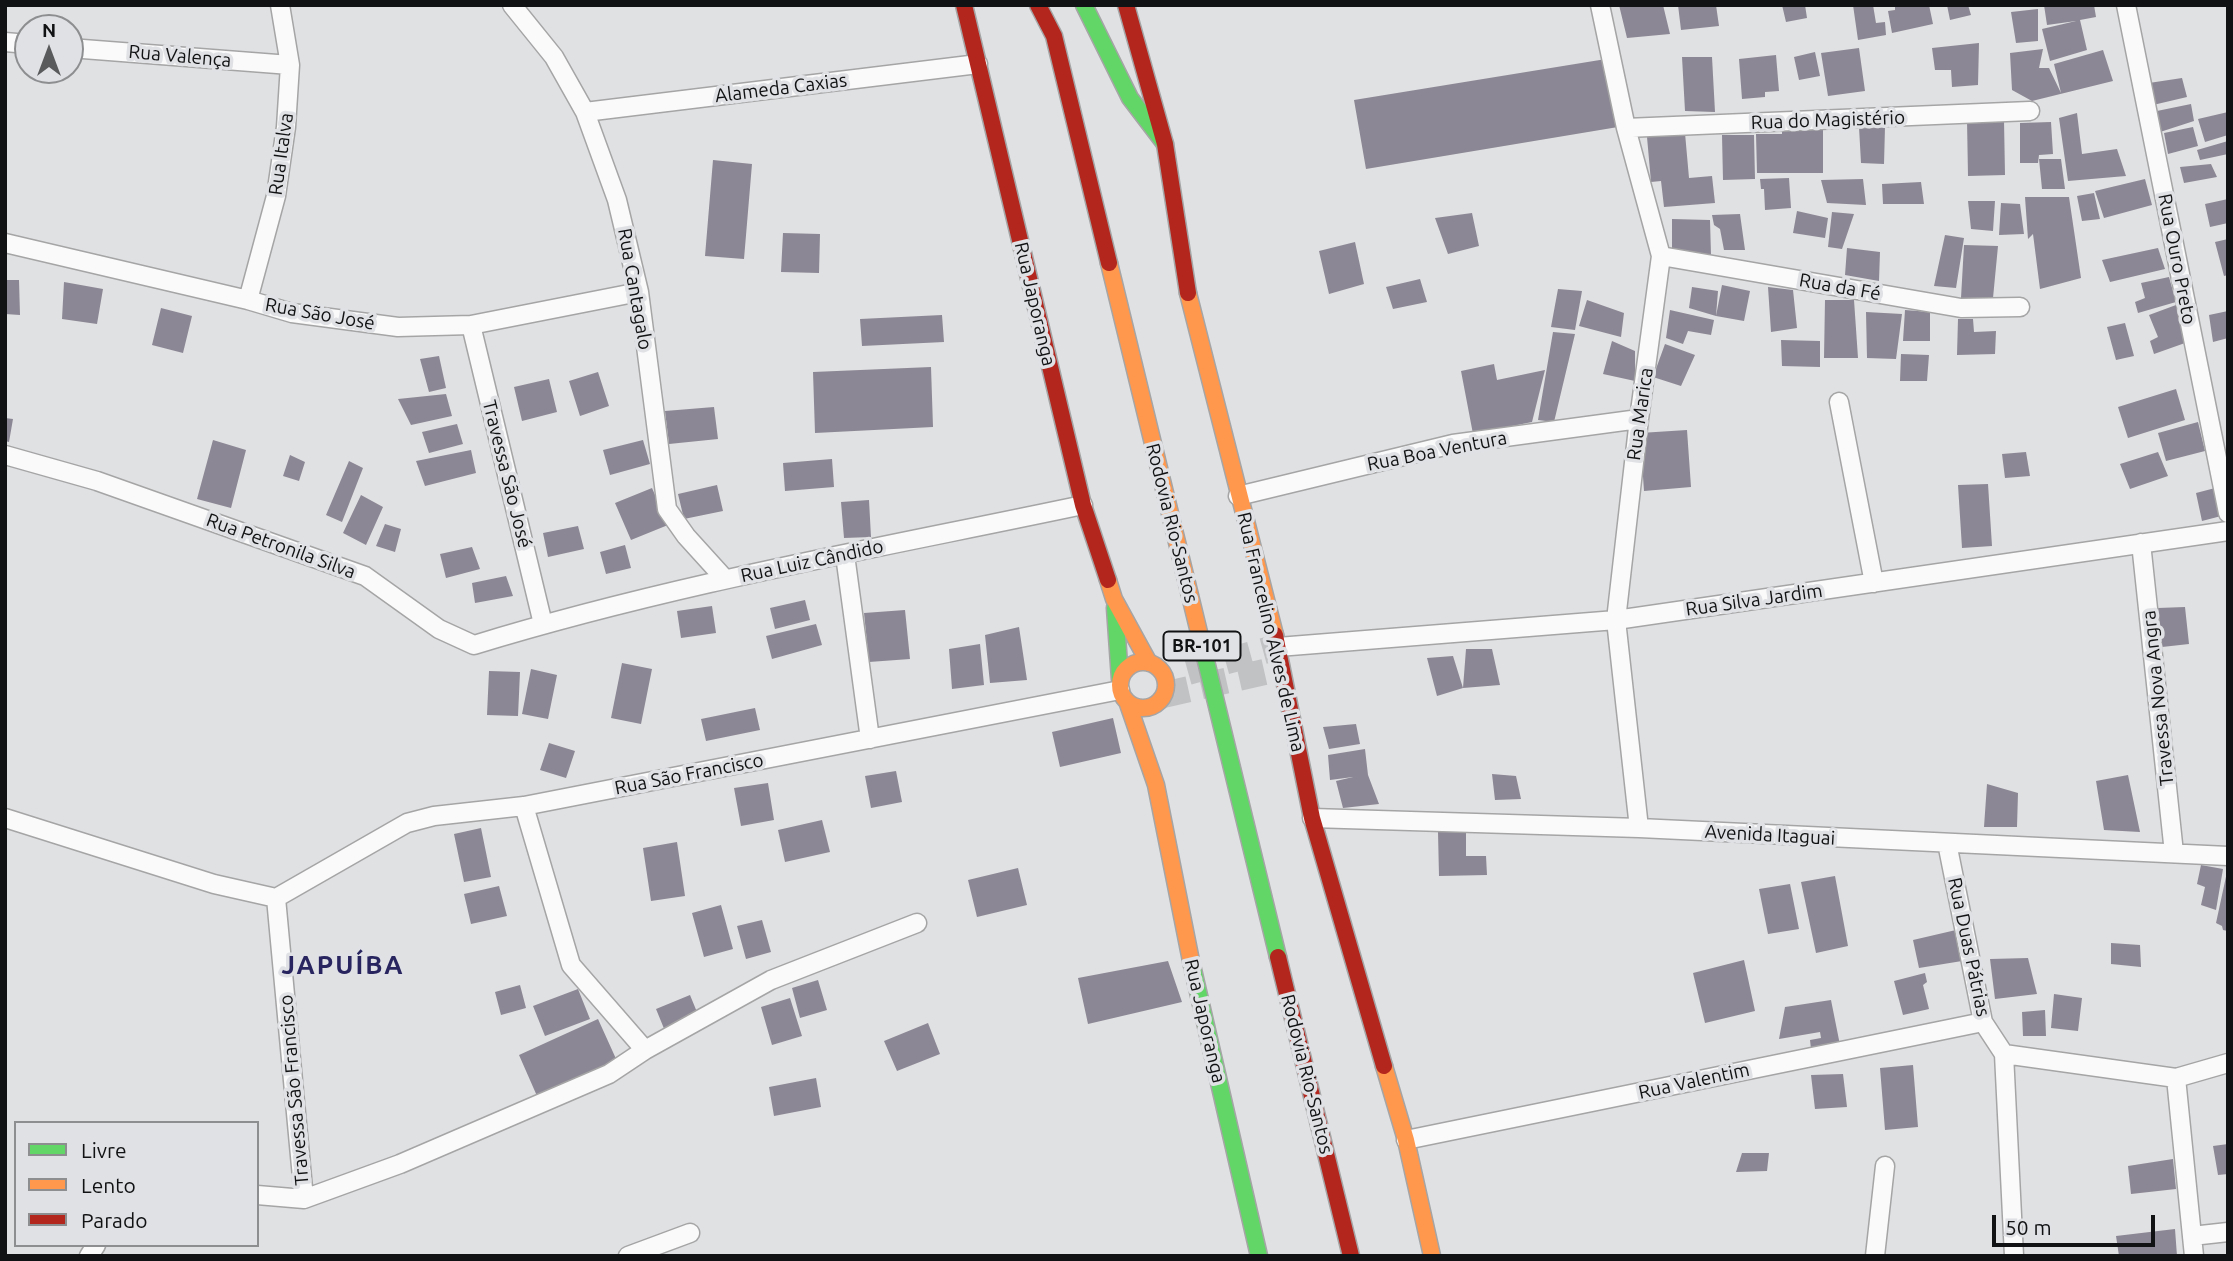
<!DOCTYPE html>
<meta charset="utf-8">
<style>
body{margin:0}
#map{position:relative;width:2233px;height:1261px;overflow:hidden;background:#e0e1e3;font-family:Ubuntu,sans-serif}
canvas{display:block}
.frame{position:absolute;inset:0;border:7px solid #111213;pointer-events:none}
.legend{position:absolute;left:14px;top:1121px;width:245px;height:126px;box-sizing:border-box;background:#dfe1e4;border:2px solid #8d8e90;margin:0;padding:9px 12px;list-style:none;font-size:21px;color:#111213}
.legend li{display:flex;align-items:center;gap:14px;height:35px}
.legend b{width:35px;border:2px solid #8d8e90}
.north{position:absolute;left:14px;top:14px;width:70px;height:70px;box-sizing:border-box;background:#dfe1e4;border:2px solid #8d8e90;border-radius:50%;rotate:0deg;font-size:19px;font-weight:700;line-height:28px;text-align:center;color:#111213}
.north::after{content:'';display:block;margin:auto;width:24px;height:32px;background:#595a5c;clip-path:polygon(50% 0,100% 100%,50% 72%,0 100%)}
.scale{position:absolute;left:1992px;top:1215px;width:163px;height:32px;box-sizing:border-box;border:4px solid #111213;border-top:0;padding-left:9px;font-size:21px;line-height:24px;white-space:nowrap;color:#111213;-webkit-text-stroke:5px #dfe1e4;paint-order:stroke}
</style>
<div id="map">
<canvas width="2233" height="1261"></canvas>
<div class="frame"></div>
<ul class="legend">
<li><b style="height:9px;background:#63d668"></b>Livre</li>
<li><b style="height:9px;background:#ff974d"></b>Lento</li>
<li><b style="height:9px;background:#b3261e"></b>Parado</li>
</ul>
<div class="north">N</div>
<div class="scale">50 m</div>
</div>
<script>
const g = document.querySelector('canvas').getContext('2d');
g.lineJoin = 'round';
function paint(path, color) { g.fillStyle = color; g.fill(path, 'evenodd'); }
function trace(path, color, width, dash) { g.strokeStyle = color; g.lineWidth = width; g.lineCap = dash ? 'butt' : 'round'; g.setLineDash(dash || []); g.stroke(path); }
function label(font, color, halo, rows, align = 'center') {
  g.font = font + ' Ubuntu,sans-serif'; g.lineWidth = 7; g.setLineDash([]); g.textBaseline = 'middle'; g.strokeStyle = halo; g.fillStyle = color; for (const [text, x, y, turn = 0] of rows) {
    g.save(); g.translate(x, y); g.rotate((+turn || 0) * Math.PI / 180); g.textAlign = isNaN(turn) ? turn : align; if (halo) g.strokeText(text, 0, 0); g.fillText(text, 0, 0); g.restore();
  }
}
const building = new Path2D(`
 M1619,5H1663L1670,34L1627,38Z
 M1678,5H1716L1719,26L1681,30Z
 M1782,5H1805L1807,18L1786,22Z
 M1853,5H1873L1876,23L1885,22L1886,35L1858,40Z
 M1895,5H1929L1933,24L1892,33L1888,11L1895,10Z
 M1947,5H1968L1971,15L1950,20Z
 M2044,5H2094L2096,17L2080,20L2087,50L2050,61L2042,29L2076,21L2047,25Z
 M2038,9V41L2016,43L2011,12Z
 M1979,43L1978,85L1952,87L1951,70H1935L1932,48Z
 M1859,48L1865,91L1828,96L1821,53Z
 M2043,49L2039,68H2049L2061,93L2054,64L2103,50L2113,81L2032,101L2012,90L2010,53Z
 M1815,52L1820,76L1799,80L1794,57Z
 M1776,55L1779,91L1765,92V97L1742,99L1739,59Z
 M1682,57H1712L1715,112L1685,111Z
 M1606,59L1618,127L1366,169L1354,100Z
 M2182,78L2187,97L2153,105L2149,83Z
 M2191,104L2194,121L2157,133L2152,112Z
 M2228,112V135L2205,142L2198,119Z
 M2077,113L2082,154L2117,149L2126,176L2068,181L2059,118Z
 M1967,120H2004L2005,175L1968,176Z
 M2051,122L2053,154L2039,155L2038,163H2020V123Z
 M1782,126H1823V173H1757L1756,134H1782Z
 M1859,127H1885L1884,164L1861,163Z
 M2193,127L2198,146L2168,154L2164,133Z
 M1685,133L1689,178L1712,176L1715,203L1664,207L1661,181L1651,182L1647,137Z
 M1722,135H1754L1755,179L1723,180Z
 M2228,141V154L2200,160L2197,150Z
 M2039,159H2061L2065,189H2042Z
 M713,160L752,164L744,259L705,256Z
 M2211,164L2217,177L2184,183L2180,167Z
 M1789,178L1791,208L1765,210L1764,189H1761L1760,179Z
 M1863,179L1866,205L1827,203L1821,180Z
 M2145,179L2152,205L2104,218L2095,191Z
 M1921,182L1924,204H1883L1882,184Z
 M2094,193L2100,219L2082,221L2077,196Z
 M2025,197H2069L2081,278L2040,289L2033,234L2028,239Z
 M2228,199V223L2210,227L2205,204Z
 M1968,201H1995L1993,231L1971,229Z
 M2001,203L2020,204L2024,234L1999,235Z
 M1797,211L1828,218L1825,238L1793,233Z
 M1832,212L1854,214L1842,249L1828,247Z
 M1472,213L1479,246L1448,254L1435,218Z
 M1740,214L1745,250H1724L1720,229L1714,225L1712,215Z
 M1672,219L1710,220L1711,255L1672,250Z
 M783,233L820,234L819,273L781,272Z
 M1945,235L1964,238L1956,288L1934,286Z
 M2228,239V275L2224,276L2215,242Z
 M1355,242L1364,284L1329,294L1319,251Z
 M1964,245L1998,246L1993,298H1961Z
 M1847,248L1880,252L1879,281L1845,275Z
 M2158,248L2165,269L2110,282L2102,260Z
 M2169,277L2176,302L2138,313L2135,302L2145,298L2141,283Z
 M1420,279L1427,302L1393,309L1386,287Z
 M5,280H19L20,315L5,314Z
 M64,282L103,289L97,324L62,319Z
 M1722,285L1750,291L1744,321L1716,316Z
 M1692,287L1718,291L1716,316L1689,308Z
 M1768,287L1793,290L1797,328L1771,332Z
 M1558,289L1582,291L1575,330L1551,327Z
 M1587,300L1624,313L1621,337L1579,326Z
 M1825,300H1854L1858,358H1824Z
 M2176,305L2185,343L2154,354L2150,341L2158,337L2149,315Z
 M161,308L192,316L183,353L152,345Z
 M1670,310L1714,320L1711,335L1688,331L1683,344L1666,338Z
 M1905,310L1930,312V341H1903Z
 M2228,311V338L2213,342L2209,315Z
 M1866,312L1902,314L1896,359L1867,358Z
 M942,315L944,342L862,346L860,319Z
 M1958,319H1973L1974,332L1996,331L1995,354L1957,355Z
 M2125,323L2134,356L2116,360L2107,327Z
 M1553,332L1575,334L1554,422L1538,420Z
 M1781,340L1820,341V367L1782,366Z
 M1612,341L1635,351V381L1603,374Z
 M1665,344L1695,355L1681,386L1653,377Z
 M1901,354L1929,355L1927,381H1900Z
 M439,356L446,388L429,392L420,359Z
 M1494,364L1497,380L1545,370L1532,422L1473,434L1461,371Z
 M931,367L933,427L815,433L813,372Z
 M598,372L609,406L580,416L569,381Z
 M549,379L557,412L522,421L514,387Z
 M2176,389L2185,420L2128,438L2118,407Z
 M446,394L452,416L411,425L398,399Z
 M714,407L718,439L669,444L665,411Z
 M5,418L13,419L9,442L5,441Z
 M2198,422L2205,451L2166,461L2158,433Z
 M457,424L463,444L429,453L422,432Z
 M1687,430L1691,487L1644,491L1640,433Z
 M213,440L246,450L231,508L197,499Z
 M643,440L650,464L610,475L603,450Z
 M471,450L476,473L425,486L416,461Z
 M2026,452L2030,476L2005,478L2002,454Z
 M2158,452L2168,476L2130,489L2120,464Z
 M290,455L305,462L299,481L283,476Z
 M832,459L834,487L785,491L783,463Z
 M349,461L363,468L342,522L326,515Z
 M1988,484L1992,546L1962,548L1958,485Z
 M717,485L723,511L684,519L678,494Z
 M2219,487L2225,515L2202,521L2196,493Z
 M652,488L668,525L631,540L615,503Z
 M361,495L383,507L366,545L343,533Z
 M869,500L871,537L844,538L841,502Z
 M385,524L401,529L395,552L376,546Z
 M578,526L584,549L548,557L543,533Z
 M625,545L631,568L606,574L600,552Z
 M472,547L480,569L446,578L440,554Z
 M506,576L513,596L475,603L472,583Z
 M805,600L810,620L775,629L770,608Z
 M712,606L716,633L681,638L677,611Z
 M2185,607L2189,644L2162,647L2158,608Z
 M905,610L910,659L869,662L864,613Z
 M816,624L822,645L772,659L766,636Z
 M1019,627L1027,680L990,683L985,635Z
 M980,644L984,685L952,689L949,649Z
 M1466,649H1492L1500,685L1463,688Z
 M1453,656L1463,688L1437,696L1427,658Z
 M622,663L652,669L641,724L611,718Z
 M531,669L557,675L548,719L522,714Z
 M489,671L520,672L518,716L487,715Z
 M755,708L760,730L706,741L701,719Z
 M1113,718L1121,753L1060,767L1052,732Z
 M1356,724L1360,744L1329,749L1323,727Z
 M549,743L575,751L566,778L540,770Z
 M1365,749L1368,775L1379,804L1343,808L1336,781L1353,777L1330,780L1328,755Z
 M896,771L902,802L871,808L865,776Z
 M1492,774L1516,776L1521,799L1495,800Z
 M2128,775L2140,832L2104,830L2096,781Z
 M768,783L774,820L741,826L734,788Z
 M1987,784L2018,793L2017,827H1984Z
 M822,820L830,852L785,862L778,830Z
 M481,828L491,877L464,882L454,834Z
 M1466,831V856H1486L1487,875L1439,876L1438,832Z
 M677,842L685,896L651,901L643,848Z
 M2201,865L2223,869L2216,910L2201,905L2205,887L2197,884Z
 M1018,868L1027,905L977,917L968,880Z
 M2227,872H2228V931L2223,930L2222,926L2216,923Z
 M1835,876L1848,946L1816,953L1801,882Z
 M1790,884L1799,929L1768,934L1759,889Z
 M499,886L507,916L471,924L464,894Z
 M721,905L733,949L704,957L692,913Z
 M762,920L771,952L746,959L737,926Z
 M1956,930L1962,961L1919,968L1913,940Z
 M2111,943L2140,945L2141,967L2111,964Z
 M2028,958L2037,994L1995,999L1990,959Z
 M1744,960L1755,1011L1705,1023L1693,973Z
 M1168,961L1182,1002L1088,1024L1078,978Z
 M1925,973L1927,982L1923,985L1929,1009L1903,1015L1894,981Z
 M818,980L827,1010L800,1018L792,988Z
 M520,985L526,1008L501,1015L495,992Z
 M578,989L590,1019L545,1036L533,1006Z
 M2054,994L2082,998L2078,1031L2051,1028Z
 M690,995L699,1017L665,1031L656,1009Z
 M790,998L802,1036L772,1045L761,1007Z
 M1831,1000L1840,1045L1811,1049L1810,1040L1821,1038L1820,1032L1779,1039L1785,1007Z
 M2045,1010L2046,1036H2023L2022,1012Z
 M598,1019L617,1061L537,1096L519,1055Z
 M928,1023L940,1054L897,1071L884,1041Z
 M1913,1065L1918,1127L1885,1130L1880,1068Z
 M1843,1074L1847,1107L1815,1109L1811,1075Z
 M816,1078L821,1107L774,1116L769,1087Z
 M2228,1144V1174L2218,1175L2213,1146Z
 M1742,1153H1769L1767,1171L1736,1172Z
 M2173,1159L2176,1189L2131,1194L2128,1166Z
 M2175,1229L2177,1256H2119L2116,1236Z`);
const secondaryTunnel = new Path2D(`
 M1188,672L1278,647
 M1163,695L1282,668`);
const street = new Path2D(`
 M512,5L554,57L585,112L617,200L639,292L667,509L686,536L725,579
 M1600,5L1626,128L1661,256L1639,419L1616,620L1639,828
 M2126,5L2228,513
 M5,42L28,44
 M70,48L290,65
 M585,112L978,64
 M1626,128L2030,111
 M5,243L248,300L292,313L398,327L471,325L639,292
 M1661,256L1961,308L2020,307
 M248,300L276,196L286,127L290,65L280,5
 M471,325L543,624
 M1839,402L1874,583
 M5,455L97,481L365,576L439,629L474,645C673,584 879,548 1083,505
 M1238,496L1453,444L1639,419
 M2141,543L2174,853
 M845,555L870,739
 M1278,647L1616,620L2228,531
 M524,806L571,965L645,1050
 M5,818L214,884L276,898
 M1312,818L1639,828L2228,856
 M1947,843L1983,1022L2004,1054L2014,1256
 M276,898L407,823L434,816L524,806L1120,690
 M276,898L304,1199
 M2004,1054L2176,1078L2228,1063
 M2176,1078L2194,1256
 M1406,1140L1983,1022
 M257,1195L304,1199L400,1164L609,1074L645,1050L771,980L917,923
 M2192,1236L2228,1232
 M89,1256L96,1245
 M628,1256L690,1233
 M1875,1256L1885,1166`);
const fast = new Path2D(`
 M1084,5L1130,98L1165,144
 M1115,608L1120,679
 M1204,653L1278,957
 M1191,961L1259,1256`);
const slow = new Path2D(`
 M1109,263L1204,653
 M1188,293L1275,635
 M1108,580L1114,599L1149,663
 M1120 685a23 23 0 1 1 46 0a23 23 0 1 1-46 0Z
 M1128,704L1156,785L1191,961
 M1384,1066L1406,1140L1432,1256`);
const jam = new Path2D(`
 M964,5L1083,505L1108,580
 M1038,5L1054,36L1109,263
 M1126,5L1165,144L1188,293
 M1275,635L1312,818L1384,1066
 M1278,957L1351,1256`);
const shields = [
 [1202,646,77]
];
const shieldNames = [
 ["BR-101",1202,646]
];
const streetNames = [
 ["Rua Valença",180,56,5],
 ["Alameda Caxias",781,88,-7],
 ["Rua do Magistério",1828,120,-2],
 ["Rua Italva",281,154,-82],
 ["Rua Ouro Preto",2177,259,79],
 ["Rua da Fé",1840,287,10],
 ["Rua Cantagalo",635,289,80],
 ["Rua Japoranga",1035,304,77],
 ["Rua São José",320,314,10],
 ["Rua Marica",1640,414,-82],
 ["Rua Boa Ventura",1437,451,-11],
 ["Travessa São José",507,474,76],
 ["Rodovia Rio-Santos",1172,523,76],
 ["Rua Petronila Silva",281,546,20],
 ["Rua Luiz Cândido",812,561,-12],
 ["Rua Silva Jardim",1754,600,-8],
 ["Rua Francelino Alves de Lima",1271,632,77],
 ["Travessa Nova Angra",2158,698,-96],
 ["Rua São Francisco",689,774,-11],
 ["Avenida Itaguai",1770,835,3],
 ["Rua Duas Pátrias",1969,947,78],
 ["Rua Japoranga",1205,1021,77],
 ["Rodovia Rio-Santos",1307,1074,76],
 ["Rua Valentim",1694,1081,-12],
 ["Travessa São Francisco",294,1090,-95]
];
const districtNames = [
 ["JAPUÍBA",343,965]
];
paint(building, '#8c8794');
trace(secondaryTunnel, '#c1c2c4', 26, [26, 13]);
trace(street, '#a5a5a6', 21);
trace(fast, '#a5a5a6', 19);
trace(slow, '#a5a5a6', 19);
trace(jam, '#a5a5a6', 19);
trace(street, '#fafafb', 18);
trace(fast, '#63d668', 16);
trace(slow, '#ff974d', 16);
trace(jam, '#b3261e', 16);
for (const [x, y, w] of shields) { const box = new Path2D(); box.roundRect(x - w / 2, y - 14.5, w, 29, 5); g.fillStyle = '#dfe1e4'; g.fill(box); trace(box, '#111213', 2); }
label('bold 18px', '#111213', null, shieldNames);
label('19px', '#111213', '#dfe1e4', streetNames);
g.letterSpacing = '2px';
label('bold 26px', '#28245f', '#dfe1e4', districtNames);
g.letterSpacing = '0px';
</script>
